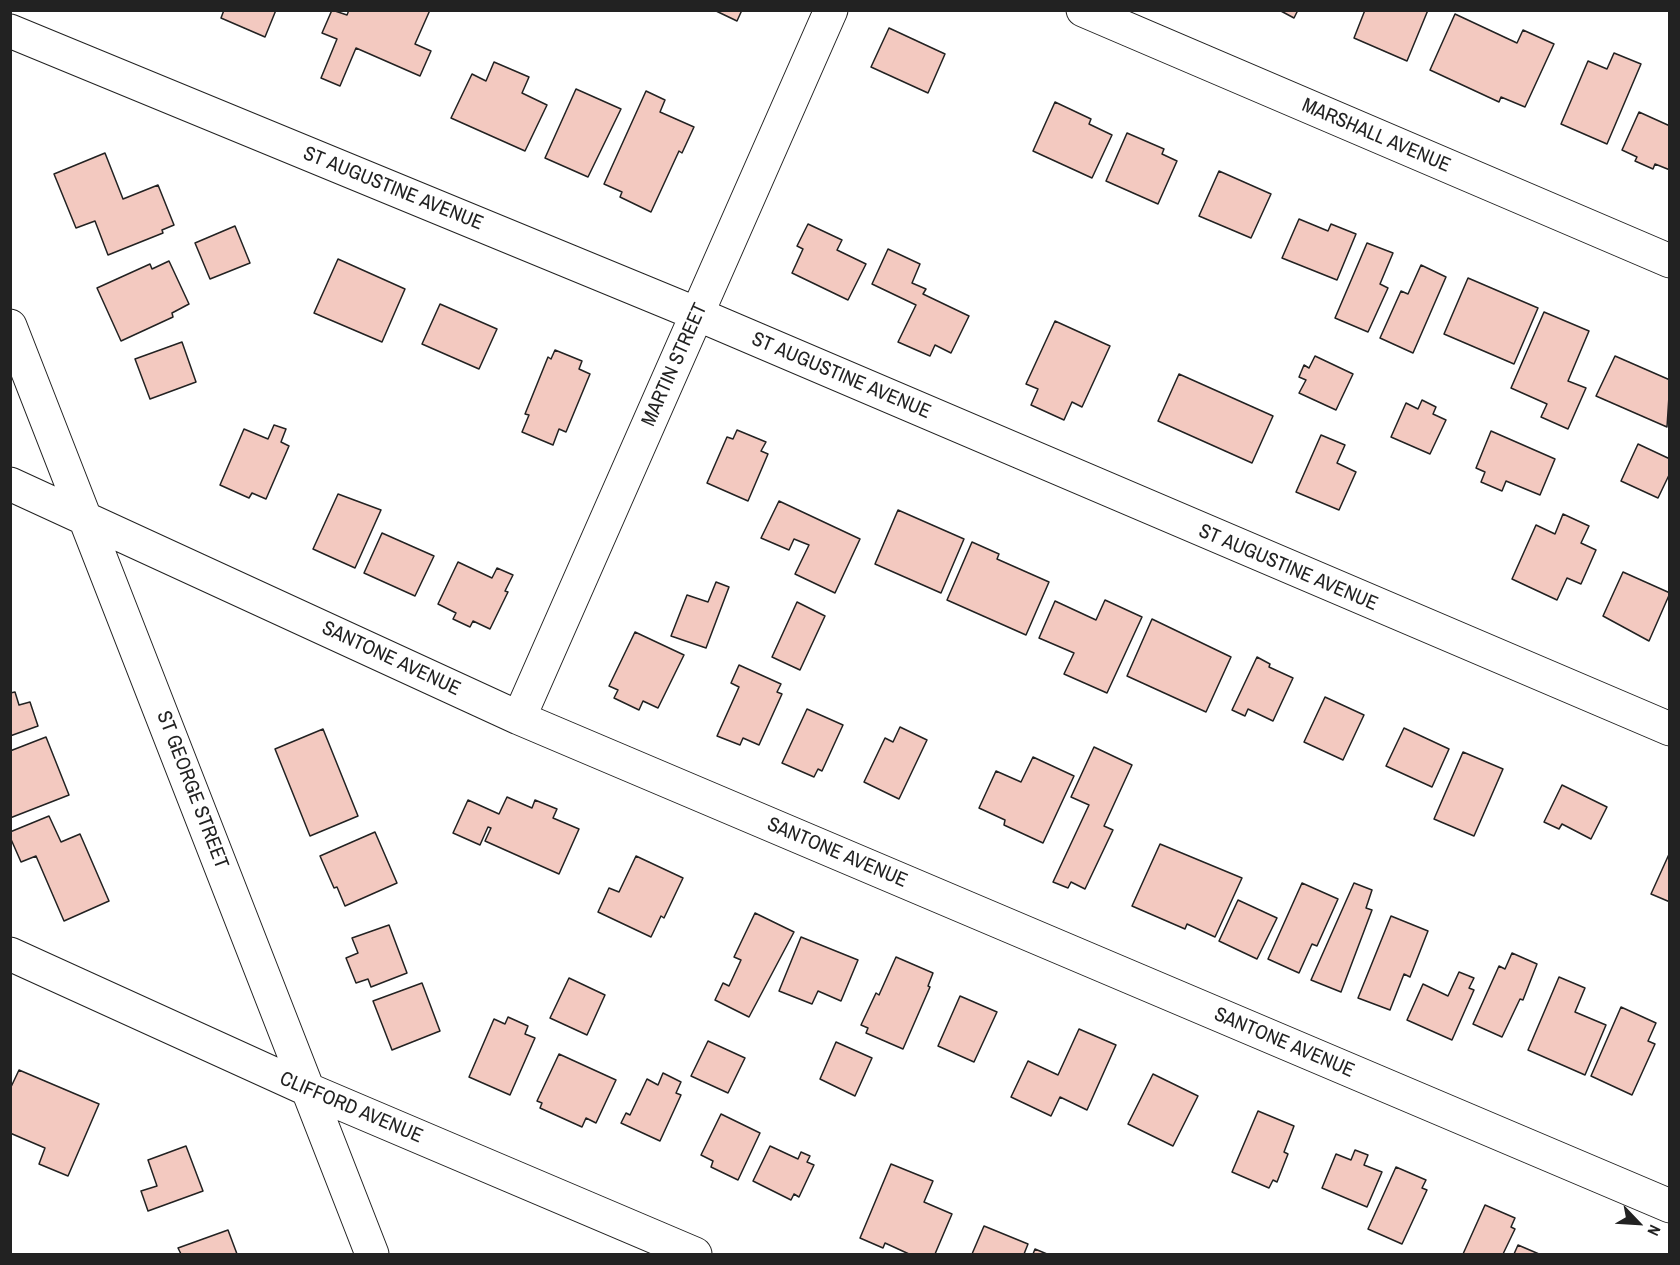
<!DOCTYPE html>
<style>
body{margin:0}
#map{position:relative;width:1680px;height:1265px;overflow:hidden;background:#fff;font-family:"Archivo Narrow",sans-serif}
canvas{display:block}
.frame{position:absolute;inset:0;border:12px solid #222;pointer-events:none}
.north{position:absolute;left:1608px;top:1193px;width:60px;height:60px;-webkit-text-stroke:4px #fff;paint-order:stroke;rotate:115deg;font-size:16px;font-weight:700;line-height:24px;text-align:center;color:#222}
.north::after{content:'';display:block;margin:auto;width:21px;height:27px;background:#222;clip-path:polygon(50% 0,100% 100%,50% 72%,0 100%)}
</style>
<div id="map">
<canvas width="1680" height="1265"></canvas>
<div class="frame"></div>
<div class="north">N</div>
</div>
<script>
const g = document.querySelector('canvas').getContext('2d');
g.lineJoin = 'round';
function paint(path, color) { g.fillStyle = color; g.fill(path, 'evenodd'); }
function trace(path, color, width, dash) { g.strokeStyle = color; g.lineWidth = width; g.lineCap = dash ? 'butt' : 'round'; g.setLineDash(dash || []); g.stroke(path); }
function label(font, color, halo, rows, align = 'center') {
  g.font = font + ' "Archivo Narrow",sans-serif'; g.lineWidth = 4.5; g.setLineDash([]); g.textBaseline = 'middle'; g.strokeStyle = halo; g.fillStyle = color; for (const [text, x, y, turn = 0] of rows) {
    g.save(); g.translate(x, y); g.rotate((+turn || 0) * Math.PI / 180); g.textAlign = isNaN(turn) ? turn : align; if (halo) g.strokeText(text, 0, 0); g.fillText(text, 0, 0); g.restore();
  }
}
const building = new Path2D(`
 M224,10H276L265,37L221,18Z
 M332,10L347,15L349,10H430L415,44L431,51L420,76L356,48L340,86L321,78L337,39L322,33Z
 M714,10H742L737,21Z
 M1279,10H1298L1294,18Z
 M1365,10H1428L1407,61L1354,38Z
 M1455,14L1517,43L1523,30L1554,44L1525,107L1501,97L1499,102L1430,70Z
 M889,28L945,54L928,93L871,67Z
 M1614,53L1641,64L1607,144L1561,124L1588,61L1607,69Z
 M494,62L529,77L522,93L547,105L525,151L451,118L472,74L486,81Z
 M576,89L621,109L588,177L545,158Z
 M646,91L665,100L660,112L694,127L682,153L679,151L651,212L620,197L622,192L604,184Z
 M1055,102L1091,119L1089,124L1112,135L1092,178L1033,151Z
 M1639,112L1670,126V170L1655,164L1653,169L1635,161L1637,157L1622,150Z
 M1127,133L1164,149L1162,154L1177,161L1158,204L1106,181Z
 M105,153L123,199L158,185L174,225L162,230L163,233L108,255L95,221L76,228L54,174Z
 M1219,171L1271,194L1251,238L1199,216Z
 M1299,219L1328,231L1331,224L1356,234L1337,280L1282,258Z
 M808,224L842,240L837,250L866,264L848,300L792,273L803,249L797,246Z
 M235,226L250,263L210,279L195,243Z
 M1367,243L1393,253L1380,284L1388,288L1368,332L1335,318Z
 M888,249L920,264L912,283L926,289L923,294L969,316L951,353L935,345L930,356L898,342L916,305L872,284Z
 M338,259L405,289L382,342L314,313Z
 M169,261L189,304L172,313L173,317L121,341L97,288L150,264L152,269Z
 M1421,265L1446,277L1413,353L1380,338L1401,291L1408,294Z
 M1468,278L1538,308L1514,364L1444,334Z
 M440,304L497,329L479,369L422,344Z
 M1544,312L1589,331L1568,381L1586,388L1568,429L1541,417L1547,404L1511,388Z
 M1055,321L1110,346L1082,407L1072,402L1064,420L1031,405L1038,389L1026,384Z
 M182,342L196,382L150,399L135,359Z
 M555,350L582,361L579,369L590,374L566,432L559,429L553,445L522,432L529,415L525,414L548,357L551,359Z
 M1315,356L1353,374L1336,410L1299,393L1306,380L1299,377L1304,365L1309,368Z
 M1615,356L1670,380L1667,427L1596,396Z
 M1179,374L1273,416L1252,463L1158,421Z
 M1422,400L1436,407L1433,414L1446,420L1430,454L1391,437L1406,403L1418,409Z
 M274,425L286,429L281,442L289,446L266,499L252,493L249,498L220,485L244,429L268,439Z
 M737,430L766,442L761,451L768,454L748,501L707,483L727,437L733,439Z
 M1491,431L1555,459L1540,495L1506,481L1502,491L1481,482L1485,472L1476,468Z
 M1321,435L1345,445L1337,463L1356,472L1339,510L1296,492Z
 M1638,444L1670,459V473L1658,498L1621,481Z
 M338,494L381,510L355,568L313,549Z
 M779,501L860,539L835,593L795,574L809,545L794,539L789,550L761,538Z
 M898,510L964,539L941,593L875,564Z
 M1563,514L1589,526L1581,543L1596,550L1581,584L1567,578L1557,600L1512,579L1536,525L1555,534Z
 M382,533L434,556L415,596L364,573Z
 M972,542L999,554L997,559L1049,582L1026,635L947,600Z
 M458,562L492,578L497,568L513,575L505,591L508,592L490,629L473,621L470,627L453,619L456,613L438,604Z
 M1623,572L1670,593L1649,641L1603,616Z
 M716,582L729,587L706,648L671,636L687,595L708,602Z
 M1105,600L1142,617L1107,693L1064,674L1074,653L1039,638L1055,601L1096,620Z
 M797,602L825,616L800,670L772,657Z
 M1152,619L1231,657L1206,712L1127,676Z
 M635,632L684,655L658,708L643,701L639,710L614,698L618,690L609,686Z
 M1257,657L1270,664L1269,667L1293,678L1273,721L1248,709L1245,716L1232,710Z
 M739,665L781,684L777,692L782,694L759,745L743,738L740,745L717,736L739,687L731,683Z
 M15,692L19,705L30,702L38,726L10,736V693Z
 M1325,697L1364,715L1343,760L1304,742Z
 M807,709L843,725L822,771L818,769L814,777L782,763Z
 M900,727L927,740L899,799L864,782L885,738L893,742Z
 M1404,728L1449,749L1432,787L1386,766Z
 M323,729L358,816L310,836L275,749Z
 M46,737L69,795L10,818V751Z
 M1094,747L1132,765L1104,826L1113,830L1085,889L1071,882L1068,888L1053,882L1089,805L1071,797Z
 M1463,752L1503,769L1474,836L1434,819Z
 M1033,757L1074,776L1043,843L1004,825L1005,820L979,808L996,771L1021,782Z
 M1562,785L1607,807L1591,839L1562,824L1559,829L1544,822Z
 M507,797L532,808L535,800L557,809L553,818L579,829L559,874L485,841L491,828L488,827L480,845L453,833L468,800L499,814Z
 M49,816L61,842L80,834L109,901L64,921L36,856L21,862L10,837V832Z
 M375,832L397,883L345,906L337,887L334,888L320,856Z
 M1160,844L1242,878L1215,937L1187,924L1185,929L1132,906Z
 M1670,852V902L1651,894Z
 M636,856L683,878L664,918L661,916L651,937L598,912L609,888L619,892Z
 M1302,883L1338,899L1317,946L1312,944L1299,973L1268,959Z
 M1354,883L1372,890L1366,908L1372,910L1341,992L1311,980Z
 M1238,900L1277,918L1257,959L1219,941Z
 M755,913L794,932L749,1017L715,1000L723,983L729,986L741,960L734,957Z
 M1391,916L1428,931L1410,977L1404,974L1390,1010L1358,998Z
 M389,925L407,973L371,987L368,979L356,983L346,958L358,953L352,938Z
 M801,937L858,960L841,1001L818,991L812,1004L779,991Z
 M1512,953L1537,964L1523,1000L1520,999L1502,1037L1473,1024L1499,966L1505,969Z
 M896,957L933,973L928,986L930,987L903,1049L866,1033L868,1028L861,1025L876,993L879,995Z
 M1459,972L1474,978L1469,988L1474,990L1452,1040L1407,1020L1423,984L1448,996Z
 M1559,977L1585,988L1575,1012L1606,1025L1585,1075L1528,1050Z
 M569,978L605,995L587,1035L550,1018Z
 M422,983L440,1031L392,1050L373,1001Z
 M960,996L997,1012L974,1062L938,1046Z
 M1621,1007L1656,1023L1648,1041L1655,1044L1632,1095L1591,1076Z
 M508,1017L528,1026L525,1034L535,1038L510,1095L469,1077L494,1019L505,1024Z
 M1079,1029L1116,1045L1087,1110L1060,1097L1051,1116L1011,1097L1028,1061L1058,1075Z
 M708,1041L745,1058L728,1093L691,1076Z
 M836,1042L872,1058L855,1096L820,1079Z
 M559,1054L616,1080L596,1123L586,1118L582,1127L540,1108L542,1103L537,1101Z
 M19,1070L99,1104L68,1176L39,1164L45,1148L10,1133V1089Z
 M663,1073L681,1082L676,1093L681,1095L660,1141L621,1123L626,1113L630,1115L647,1079L658,1085Z
 M1153,1074L1198,1096L1173,1146L1128,1124Z
 M1258,1111L1294,1126L1284,1152L1288,1154L1277,1182L1273,1180L1269,1188L1232,1172Z
 M721,1114L760,1133L738,1180L711,1167L713,1161L701,1155Z
 M186,1146L203,1191L148,1211L141,1191L157,1186L148,1160Z
 M770,1146L798,1159L801,1152L810,1156L807,1162L814,1165L799,1197L794,1194L791,1200L753,1181Z
 M1355,1150L1368,1155L1364,1165L1382,1172L1367,1207L1322,1188L1336,1154L1351,1160Z
 M891,1164L933,1181L924,1202L952,1214L935,1254H909L885,1243L883,1248L860,1238Z
 M1396,1167L1426,1180L1422,1188L1427,1190L1402,1244L1368,1229Z
 M1485,1205L1515,1218L1511,1227L1515,1229L1503,1254H1463Z
 M984,1226L1028,1244L1024,1254H972Z
 M228,1230L237,1254H181L178,1248Z
 M1518,1245L1539,1254H1514Z
 M1035,1249L1047,1254H1033Z`);
const minor = new Path2D(`
 M1083,10L1670,261
 M10,31L697,314L1670,729
 M10,326L372,1254
 M10,484L519,718L1670,1206
 M519,718L831,10
 M10,954L309,1090L695,1254`);
const streetNames = [
 ["MARSHALL AVENUE",1376,136,23],
 ["ST AUGUSTINE AVENUE",393,189,22],
 ["MARTIN STREET",675,365,-66],
 ["ST AUGUSTINE AVENUE",841,376,23],
 ["ST AUGUSTINE AVENUE",1288,568,23],
 ["SANTONE AVENUE",391,659,25],
 ["ST GEORGE STREET",192,790,69],
 ["SANTONE AVENUE",837,853,23],
 ["SANTONE AVENUE",1284,1043,23],
 ["CLIFFORD AVENUE",351,1108,23]
];
paint(building, '#f3c9c0');
trace(building, '#222', 1.5);
trace(minor, '#222', 35);
trace(minor, '#fff', 33);
label('20px', '#222', '#fff', streetNames);
</script>
